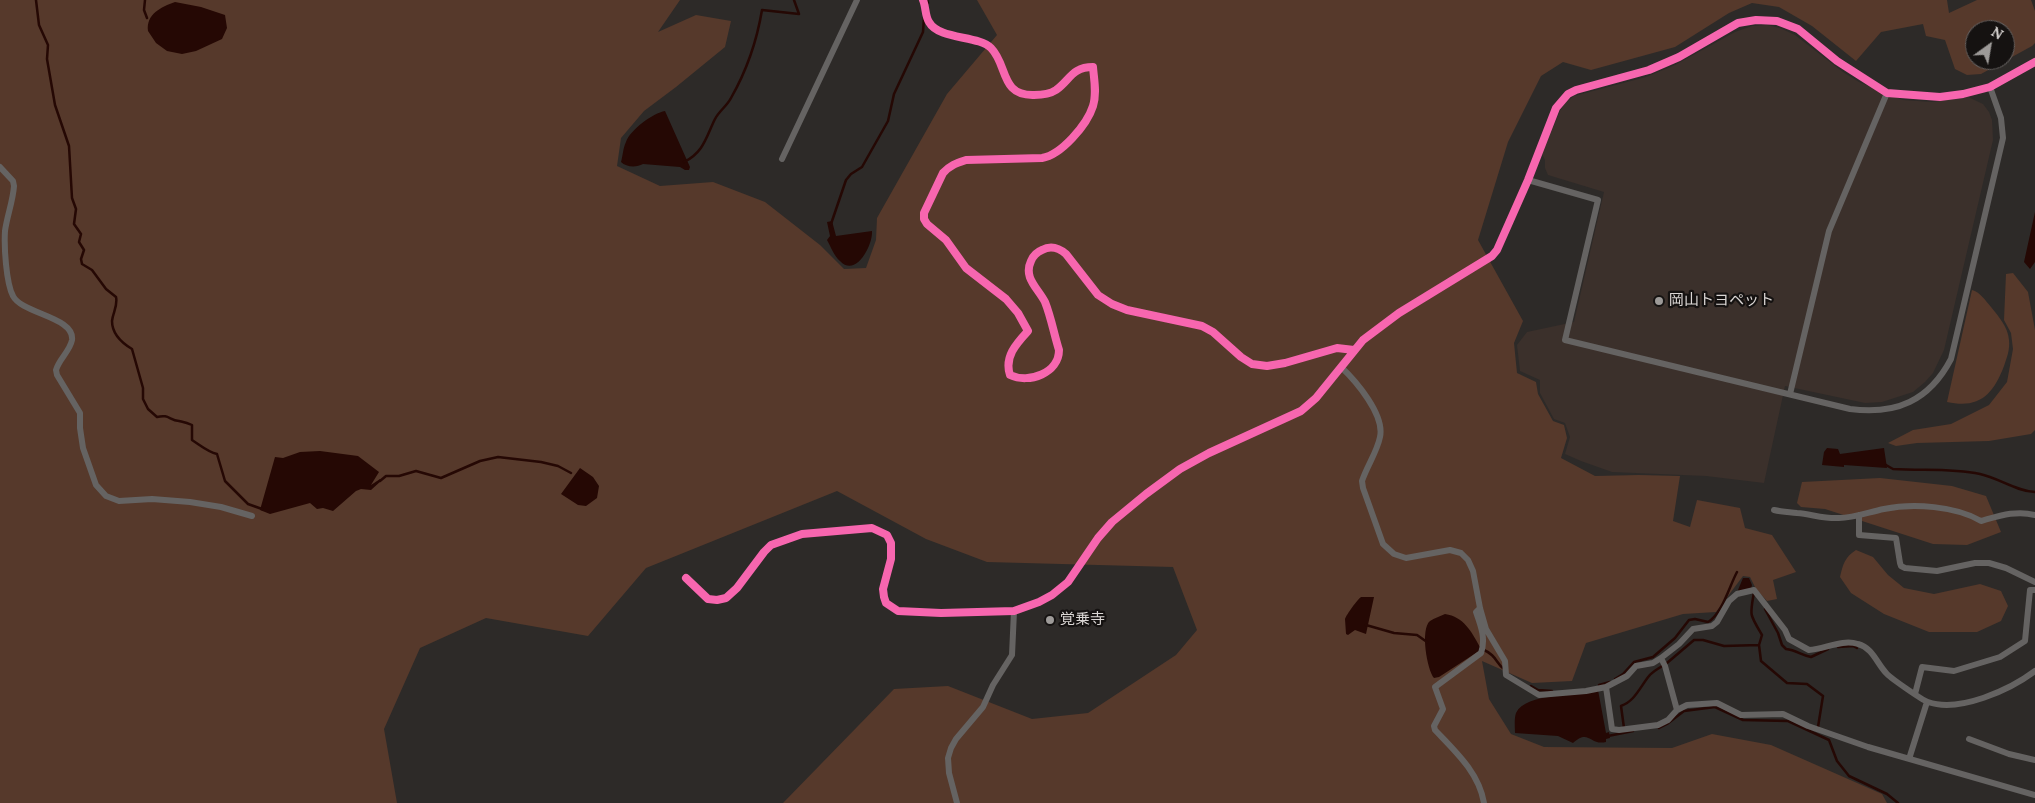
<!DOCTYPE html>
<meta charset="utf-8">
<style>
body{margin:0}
#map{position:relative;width:2035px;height:803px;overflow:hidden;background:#2d2a28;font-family:Lora,serif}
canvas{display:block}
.north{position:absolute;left:1965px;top:20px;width:50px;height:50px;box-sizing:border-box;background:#151211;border:1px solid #64605f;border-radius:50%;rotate:32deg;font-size:14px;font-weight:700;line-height:20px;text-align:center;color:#dad6d4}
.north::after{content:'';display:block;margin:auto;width:18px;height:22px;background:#9d9a98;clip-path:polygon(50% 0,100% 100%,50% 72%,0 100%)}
</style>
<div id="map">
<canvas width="2035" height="803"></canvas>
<div class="north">N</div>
</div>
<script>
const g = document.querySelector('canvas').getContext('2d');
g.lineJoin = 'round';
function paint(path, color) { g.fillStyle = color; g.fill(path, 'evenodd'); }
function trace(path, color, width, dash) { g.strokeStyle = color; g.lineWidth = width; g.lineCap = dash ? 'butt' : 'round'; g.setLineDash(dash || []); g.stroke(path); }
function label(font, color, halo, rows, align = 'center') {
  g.font = font + ' Lora,"Noto Sans JP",serif'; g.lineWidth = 4.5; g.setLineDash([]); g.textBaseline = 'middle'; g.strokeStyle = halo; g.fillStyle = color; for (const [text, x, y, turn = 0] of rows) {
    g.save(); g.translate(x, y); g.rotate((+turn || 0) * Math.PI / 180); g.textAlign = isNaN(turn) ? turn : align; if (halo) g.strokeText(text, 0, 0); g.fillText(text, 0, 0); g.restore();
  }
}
const built = new Path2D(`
 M1767,25L1780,28L1795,35L1843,72L1859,82L1903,100L1932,102L1968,97L1983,104L1989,112L1992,120L1993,140L1944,350L1933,373L1925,382L1913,392L1882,402L1865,403L1785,386L1764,483L1706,476L1612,472L1581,461L1565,454L1570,437L1565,423L1554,419L1540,393V380L1520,371L1517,345L1527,332L1574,322L1604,192L1548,175L1545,168V160L1542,154L1560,111L1565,103L1574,96L1646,77L1675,65L1735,32L1752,26Z`);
const green = new Path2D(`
 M0,0H680L658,32L696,15L731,21L725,47L676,87L644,111L621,138L617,166L660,186L713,182L765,202L820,245L844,269L866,268L876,240L877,218L947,94L997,35L977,0H1947L1949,13L1977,0H2031L2035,11V43L2032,46L1981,74L1967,75L1955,69L1945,40L1926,36L1923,24L1881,32L1856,61L1812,26L1779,7L1752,3L1729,13L1675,47L1591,70L1563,62L1541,76L1508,142L1478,240L1523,321L1514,343L1517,373L1536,382L1538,394L1553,421L1564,425L1567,438L1561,458L1595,476L1639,475L1680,476L1673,521L1690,527L1697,500L1740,508L1745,528L1772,535L1796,572L1773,580L1777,599L1767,601L1756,589L1750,577L1743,576L1716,612L1683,614L1586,643L1572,681L1532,683L1482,661L1489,699L1511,734L1544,747L1672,748L1712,734L1771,745L1882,794L1887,803H783L894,689L948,686L1032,719L1088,713L1176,655L1197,630L1173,567L987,562L926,539L837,491L646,568L588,636L486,618L420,648L384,729L397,803H0ZM1975,30H2005V60H1975Z
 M2013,273L2028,292L2035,330V430L2031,434L1989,441L1917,443L1896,446L1888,443L1913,430L1951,424L1989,405L2007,382L2013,349L2011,333L2004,320L2006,274Z
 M1972,290C1980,292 1985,300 1991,307C1999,317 2008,327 2009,340C2010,350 2007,357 2004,366C1993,395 1979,409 1947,402Z
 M1880,478L1952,486L1986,496L2001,532L1967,545L1933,544L1825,509L1801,507L1797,503L1802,482Z
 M1856,550L1873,557L1888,575L1904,588L1934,594L1980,584L2001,591L2008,606L2001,621L1977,632H1929L1884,614L1851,593L1840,577C1843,564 1845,557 1856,550Z`);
const water = new Path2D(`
 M175,2L201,7L225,15L227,28L222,39L196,51L182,54L167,51L156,43L148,31C146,14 161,7 175,2Z
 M665,111L690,167L689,170H685L680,167L643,164C636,168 626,167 621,162C623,155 623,148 626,142C630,130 653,113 665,111Z
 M2035,212V262L2030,269L2024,262Z
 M832,221L836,236L872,231C873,245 856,278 840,261C834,256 831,247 827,240L830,236L827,222Z
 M1827,448L1838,449L1840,454L1884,448L1887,468L1844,465V467L1822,465L1824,452Z
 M320,451L358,456L379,472L371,485L380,479L381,481L371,490L361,489L356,491L333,511L323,508L317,509L310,503L270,514L260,510L275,457L283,458L300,452Z
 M580,468L593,477L599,486L597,498L586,506L578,505L561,494Z
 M1743,578H1749L1752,585L1751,589L1740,592L1738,590Z
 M1361,597H1374L1366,634L1355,630L1348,635L1346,634L1345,619C1347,614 1357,600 1361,597Z
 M1445,614C1464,617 1471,631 1480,647L1479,651L1439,677L1434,678C1427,670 1420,629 1430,621C1434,618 1441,616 1445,614Z
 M1598,690L1606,733L1609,732L1610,738L1606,739V742C1590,746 1589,728 1573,743L1558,736L1515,733C1515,727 1514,719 1516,713C1526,692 1578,697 1598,690Z`);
const stream = new Path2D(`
 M36,0L39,25L48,45L47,59L55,105L69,146L72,198L76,209L74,224L81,234L79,242L84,250L81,259L82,264L92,270L106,289L116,297C118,306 113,312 112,321C112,334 122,343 132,349L143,388V399L148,409L157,417C169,414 169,420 179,421C184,422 186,422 192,425V440C200,445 208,452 217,454L225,481L248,504L262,509
 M145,0L144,10L147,18
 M927,0L928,3
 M684,162C704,152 706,137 715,119C719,111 727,106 731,98C747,70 757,40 762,10L799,14L794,0
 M831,224L846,180L851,174L862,167L888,121L894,94L923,32L924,17
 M1886,465L1893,469C1922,471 1951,468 1980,474C1999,478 2015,491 2035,492
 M380,481L386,476H399L416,471L441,478L480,461L498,457L541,462L558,466L571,473
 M1754,592C1750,616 1749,613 1762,635L1759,645
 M1765,609L1778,633L1782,645L1786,649C1796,650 1801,655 1811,657L1828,649
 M1366,625L1394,633L1417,635L1427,642
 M1838,647L1853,646L1857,648
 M1482,649C1498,656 1495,663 1505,670
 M1667,663L1694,640H1703L1724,646L1759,645L1761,661L1787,683L1807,684L1823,696L1818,727
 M1615,679L1623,674L1634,662L1653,657L1675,638L1689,620L1695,619L1708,622C1722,614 1729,587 1737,572
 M1599,685L1610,682
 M1531,686L1538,690L1552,691
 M1624,728L1621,706C1635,701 1640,687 1649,676C1652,672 1658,669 1662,666
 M1659,728L1667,724L1684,711L1715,707L1743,720L1788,721L1829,740L1837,761L1849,776L1887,794L1898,803
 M1608,736L1633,731`);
const street = new Path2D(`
 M923,0C926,7 925,16 929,22C939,40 978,35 991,48C1008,65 1000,96 1034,95C1041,95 1050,94 1056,90C1070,80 1072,67 1093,67C1094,80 1097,93 1093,106C1087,125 1061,155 1042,158L966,160C957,163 950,165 943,173L924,213V219L927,224L946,240L966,268L1006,299L1018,313L1028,331C1016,344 1004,357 1010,375C1029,384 1059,373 1059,350C1054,334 1051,317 1045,302C1038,288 1023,278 1031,261C1033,256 1037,252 1042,250C1051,245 1059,248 1066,254L1098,295L1112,304L1127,310L1202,326L1213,332L1241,357L1252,364L1267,366L1285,363L1337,348L1354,350
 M782,159L857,0
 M0,167L13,181L14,186C13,201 7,216 5,231C4,246 6,283 13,296C22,314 75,317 72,340C70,351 59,359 56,370L57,375L80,413V428L83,448L96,485L106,496L119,501L152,499L190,502L221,507L252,516
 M1528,180L1598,200L1565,340L1850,409C1896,415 1929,401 1951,359L2003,138L2001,118L1990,87
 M1341,367C1356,381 1385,415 1380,437C1377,452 1367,466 1362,481L1363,488L1383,544L1394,554L1406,558L1450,550L1461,553L1468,560L1473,571L1480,608L1486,629L1505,661L1506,675L1539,695L1586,691L1606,687L1627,676L1636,666L1653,663L1661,658L1679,644L1693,629L1712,626L1717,622L1729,601L1737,594L1754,590L1785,630L1789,639L1809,650C1825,649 1842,639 1858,644C1873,648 1877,664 1887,674C1892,679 1922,700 1928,702C1959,713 2010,690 2035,671
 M1790,394L1829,231L1887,93
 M1774,510C1782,512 1789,512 1797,513C1811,514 1824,519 1839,518C1854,518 1869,512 1884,509C1913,503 1956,506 1981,521C1999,516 2016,510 2035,515
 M1859,515V535L1896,538L1900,563L1901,566L1905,568L1937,571L1975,563H1989L2006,568L2035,582
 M686,578L708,599L717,600L726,598L737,588L764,552L771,545L802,534L872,528L887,535L891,543V559L883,589L884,597L886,603L898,611L941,613L1014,611L1039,602L1052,595L1068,582L1098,538L1112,522L1146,494L1180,469L1209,453L1301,411L1316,398L1363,340L1399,313L1492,256L1497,250L1528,180L1556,108L1568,94L1576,90L1649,70L1679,57L1738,23L1756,20L1777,21L1798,29L1837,61L1887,93L1940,97L1963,94L1990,87L2035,62
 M1480,608L1476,612C1481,626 1486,639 1481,653L1435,687L1443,709L1434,726L1435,730C1456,752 1479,773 1484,803
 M1661,658L1665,666L1677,710
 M1606,687L1612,729L1619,730L1658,725L1668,720L1677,710L1687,705L1717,703L1741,715L1783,714L1808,726L1868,747L2035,795
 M1915,694L1922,667L1954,671L2000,657L2025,641L2030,590H2035
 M1969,739L2009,754L2035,760
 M1909,759L1927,702
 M957,803L949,773L948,758L951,748L956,739L983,707L993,685L1012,655L1014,611`);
const cycleway = new Path2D(`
 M923,0C926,7 925,16 929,22C939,40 978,35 991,48C1008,65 1000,96 1034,95C1041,95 1050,94 1056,90C1070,80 1072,67 1093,67C1094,80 1097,93 1093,106C1087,125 1061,155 1042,158L966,160C957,163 950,165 943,173L924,213V219L927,224L946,240L966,268L1006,299L1018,313L1028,331C1016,344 1004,357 1010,375C1029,384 1059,373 1059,350C1054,334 1051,317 1045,302C1038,288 1023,278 1031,261C1033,256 1037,252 1042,250C1051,245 1059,248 1066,254L1098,295L1112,304L1127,310L1202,326L1213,332L1241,357L1252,364L1267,366L1285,363L1337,348L1354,350
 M686,578L708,599L717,600L726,598L737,588L764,552L771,545L802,534L872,528L887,535L891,543V559L883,589L884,597L886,603L898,611L941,613L1014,611L1039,602L1052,595L1068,582L1098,538L1112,522L1146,494L1180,469L1209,453L1301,411L1316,398L1363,340L1399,313L1492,256L1497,250L1528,180L1556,108L1568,94L1576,90L1649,70L1679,57L1738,23L1756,20L1777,21L1798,29L1837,61L1887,93L1940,97L1963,94L1990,87L2035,62`);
const markers = [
 [1659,301,5,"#9d9a98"],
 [1050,620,5,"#9d9a98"]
];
const poiNames = [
 ["岡山トヨペット",1669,301],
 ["覚乗寺",1060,620]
];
paint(built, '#3b302b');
paint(green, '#56392b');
paint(water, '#250804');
trace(stream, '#250804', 2.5);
trace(street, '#656362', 6);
trace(cycleway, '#f766af', 8);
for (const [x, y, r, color] of markers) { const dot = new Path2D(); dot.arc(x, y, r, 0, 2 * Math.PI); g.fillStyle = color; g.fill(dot); trace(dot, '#151211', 2); }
label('15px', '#dad6d4', '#151211', poiNames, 'left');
</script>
